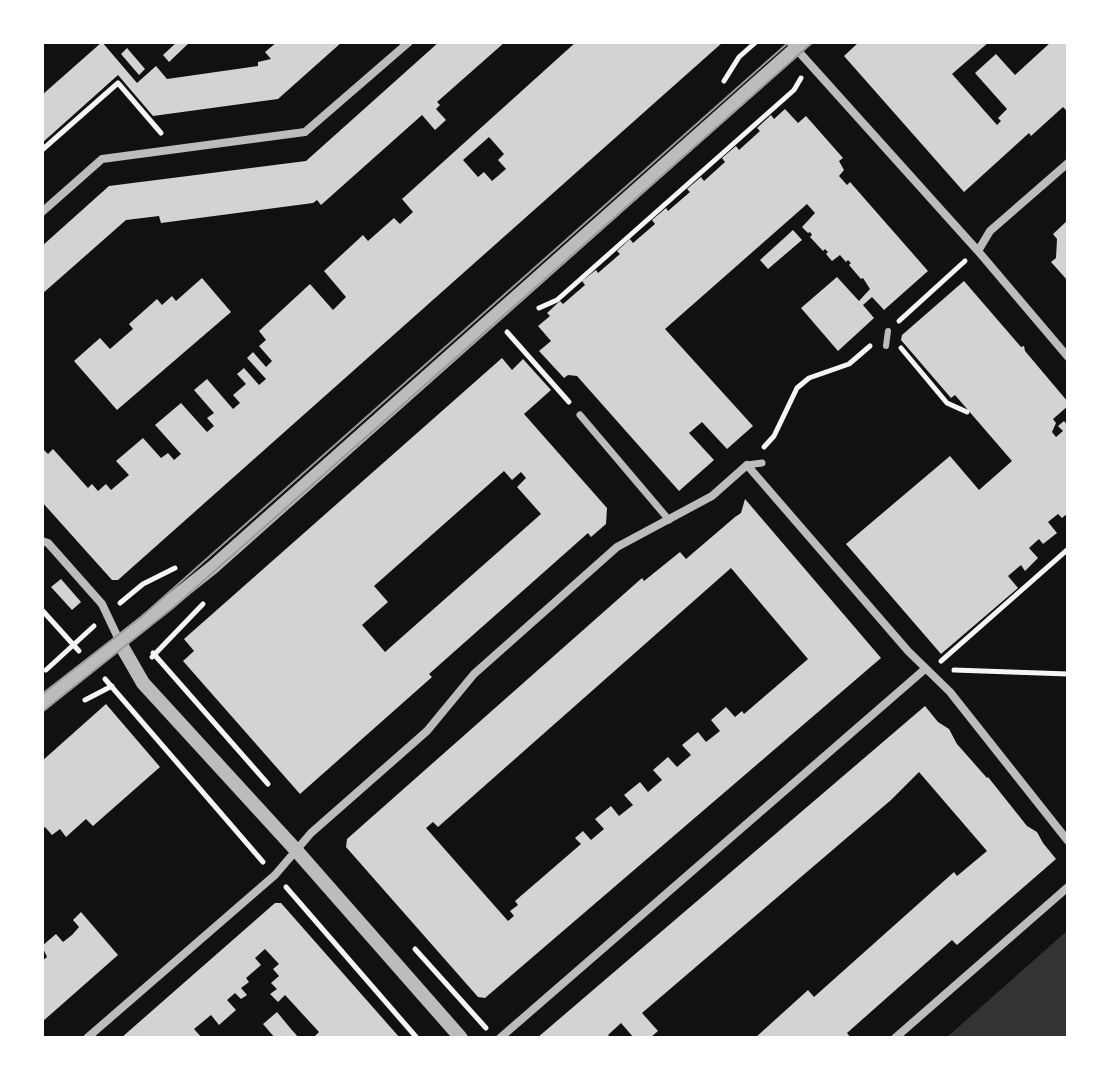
<!DOCTYPE html>
<style>
body{margin:0}
#map{position:relative;width:1110px;height:1080px;overflow:hidden;background:#111;font-family:"Roboto Serif",serif}
canvas{display:block}
.frame{position:absolute;inset:0;border:44px solid #fff;pointer-events:none}
</style>
<div id="map">
<canvas width="1110" height="1080"></canvas>
<div class="frame"></div>
</div>
<script>
const g = document.querySelector('canvas').getContext('2d');
g.lineJoin = 'round';
function paint(path, color) { g.fillStyle = color; g.fill(path, 'evenodd'); }
function trace(path, color, width, dash) { g.strokeStyle = color; g.lineWidth = width; g.lineCap = dash ? 'butt' : 'round'; g.setLineDash(dash || []); g.stroke(path); }
const water = new Path2D(`
 M1068,930V1038H946Z`);
const building = new Path2D(`
 M102,42L137,83L156,66L167,79L258,66V62L271,59L265,52L277,42H342L278,99L263,101L153,116L118,75L42,143V95Z
 M177,42H190L169,62L163,55Z
 M439,42H505L437,102L440,105L436,109L446,120L435,130L422,115L321,205L317,200L313,203L161,223L159,216L126,220L42,294V246L109,186L306,161Z
 M576,42H723L118,580H112L42,502V448L48,454L53,449L88,488L92,484L98,491L106,484L111,490L129,475L116,461L143,438L161,458L168,453L174,460L181,454L155,425L181,403L207,432L214,426L207,418L214,413L194,390L207,379L233,409L240,403L233,395L246,384L237,374L244,368L259,385L266,379L247,358L253,352L266,367L272,361L259,346L266,340L259,331L310,284L333,310L346,297L324,271L363,235L368,241L394,218L400,224L413,212L402,199ZM489,137L504,154L498,160L506,169L492,181L484,172L478,177L463,160Z
 M859,42H989L952,74L997,125L1001,121L998,118L1007,109L975,73L996,54L1015,75L1051,42H1068V108L1066,110L1063,107L1031,136L1029,133L964,192L844,56Z
 M127,48L145,69L139,75L121,54Z
 M785,109L798,123L806,116L843,158L839,161L844,170L839,176L847,185L850,182L928,271L884,310L872,297L863,305L874,318L838,351L801,308L837,277L859,301L870,289L863,278L861,279L849,265L851,263L848,260L846,262L840,255L832,261L826,254L828,252L825,249L823,251L810,237L812,235L810,232L808,233L802,227L815,213L807,204L665,329L753,426L727,449L702,422L689,433L714,460L679,491L577,376L568,375L564,378L539,351L551,341L538,326L550,316L547,313L560,301L563,304L585,285L582,281L596,270L598,273L620,254L617,251L630,239L633,243L655,224L652,220L666,208L668,211L690,192L687,189L701,177L704,181L725,162L722,158L736,146L739,150L760,131L757,128L771,115L774,119Z
 M1068,220V281L1051,262L1056,258L1057,239L1053,234Z
 M793,230L802,240L768,269L760,260Z
 M202,278L231,312L117,410L74,361L100,338L110,349L133,329L129,324L157,299L162,305L172,296L176,301Z
 M964,281L1021,347L1024,346L1025,351L1068,402V406L1053,419L1056,423L1052,432L1056,437L1063,431L1058,426L1064,421L1068,426V513L1062,518L1058,514L1048,522L1057,533L1043,544L1039,539L1029,548L1038,558L1025,571L1021,565L1008,576L1018,588L941,654L846,544L950,456L979,490L1012,461L955,395L951,398L901,340L902,335Z
 M502,358L512,370L523,359L551,390L524,414L607,508L606,524L591,537L588,533L429,674L432,677L300,794L183,661L194,651L184,639ZM504,471L512,480L521,472L526,478L517,487L541,514L385,652L362,625L388,602L374,586Z
 M745,499L881,658L485,998L478,997L346,847L347,839L642,578L644,581L680,552L686,559L735,517L741,513ZM731,568L808,659L744,714L742,711L735,717L726,707L711,720L720,731L706,742L698,732L682,745L691,755L677,767L668,757L653,770L662,780L648,792L640,782L624,795L633,805L619,816L611,806L595,819L604,829L591,840L583,831L575,838L581,844L515,901L518,905L510,911L514,916L508,921L426,828L433,822L438,827Z
 M61,579L81,602L72,610L51,587Z
 M106,704L160,767L93,826L86,819L66,837L60,829L52,835L45,827L42,830V761Z
 M925,706L938,722L949,729L957,744L987,778L988,777L1027,826L1037,832L1043,843L1056,859L957,945L952,940L847,1033L851,1038H755L808,990L814,997L954,872L957,876L987,851L919,772L891,800L642,1013L658,1031L650,1038H634L621,1023L608,1035L611,1038H537Z
 M275,903H281L400,1038H313L319,1032L285,995L278,1002L270,994L277,989L271,983L279,976L273,969L279,964L265,949L255,958L261,965L246,978L249,982L241,988L247,995L241,999L235,993L227,1000L236,1010L219,1025L211,1015L194,1029L202,1038H121Z
 M81,912L118,955L42,1022V961L47,957L42,946L56,934L63,942L72,935L79,927L73,920Z
 M277,1012L291,1029L299,1038H275L263,1024Z`);
const path = new Path2D(`
 M724,81L739,57L756,42
 M42,150L118,83L161,133
 M539,308L557,300L794,90L801,78
 M899,321L965,261
 M507,332L569,402
 M901,348L947,403L967,412
 M764,447L774,436L797,388L809,378L849,364L870,346
 M120,603L143,584L175,568
 M42,610L79,651
 M153,653L268,784
 M152,657L203,604
 M941,661L1068,549
 M46,670L94,626
 M954,670L1068,674
 M105,679L263,862
 M85,700L112,686
 M286,887L417,1038
 M415,949L486,1028`);
const service = new Path2D(`
 M886,346L888,331`);
const pedestrian = new Path2D(`
 M580,415L669,520
 M747,465L762,463`);
const minor = new Path2D(`
 M790,42L978,251L1068,357
 M42,212L102,159L305,132L409,42
 M978,251L990,231L1068,163
 M42,541L48,543L102,604L120,642
 M87,1038L275,875L311,833L427,731L474,674L617,547L712,496L747,465L908,651L950,692L1068,841
 M500,1038L925,669
 M895,1038L1068,887`);
const tertiary = new Path2D(`
 M120,643L143,683L295,849L461,1038
 M42,704L213,567L803,42`);
const tram = new Path2D(`
 M42,694L140,618L789,42
 M42,712L174,607L813,42`);
paint(water, '#333');
paint(building, '#d3d3d3');
trace(path, '#f5f5f5', 5);
trace(service, '#bcbcbc', 6);
trace(pedestrian, '#bcbcbc', 7);
trace(minor, '#bcbcbc', 8);
trace(tertiary, '#bcbcbc', 14);
trace(tram, '#9a9a9a', 2);
</script>
